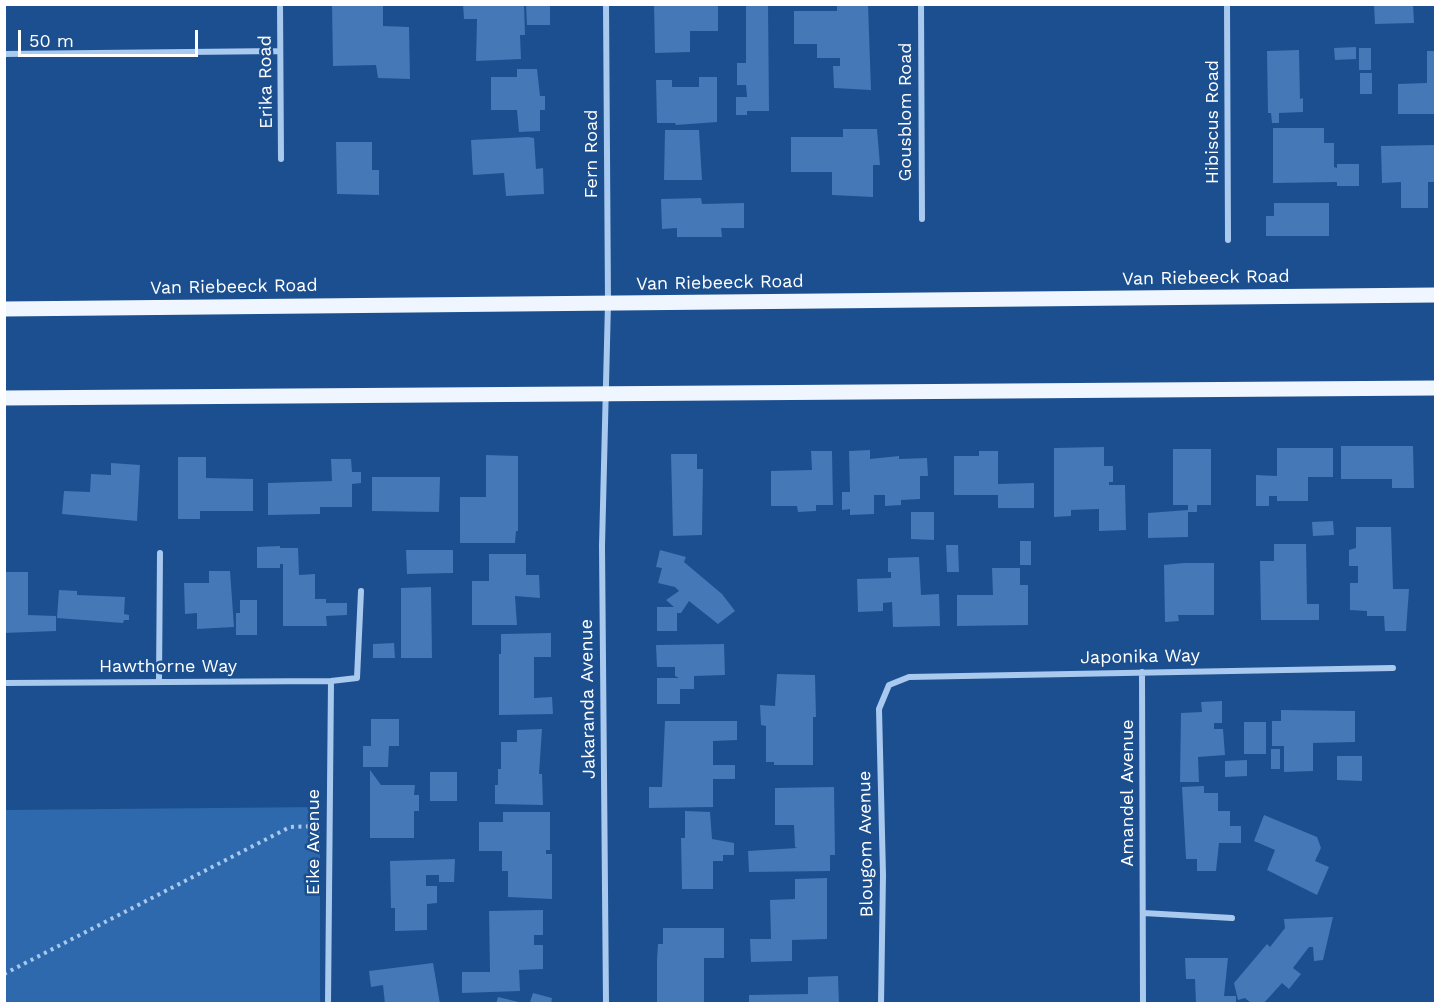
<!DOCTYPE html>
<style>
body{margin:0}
#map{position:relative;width:1440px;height:1008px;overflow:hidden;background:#1b4f8f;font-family:"Work Sans",sans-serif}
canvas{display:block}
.frame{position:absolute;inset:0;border:6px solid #fff;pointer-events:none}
.scale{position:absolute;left:18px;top:30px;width:180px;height:27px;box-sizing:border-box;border:3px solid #fff;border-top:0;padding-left:8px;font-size:18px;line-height:21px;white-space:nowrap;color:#fff;-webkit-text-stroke:4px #1b4f8f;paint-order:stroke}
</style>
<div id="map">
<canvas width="1440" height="1008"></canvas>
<div class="frame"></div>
<div class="scale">50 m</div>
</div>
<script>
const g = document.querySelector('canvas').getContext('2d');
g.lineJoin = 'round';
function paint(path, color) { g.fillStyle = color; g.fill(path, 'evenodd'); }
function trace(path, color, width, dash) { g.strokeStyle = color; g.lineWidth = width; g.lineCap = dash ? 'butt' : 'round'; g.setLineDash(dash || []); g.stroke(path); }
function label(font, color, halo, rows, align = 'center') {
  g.font = font + ' "Work Sans",sans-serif'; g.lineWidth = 5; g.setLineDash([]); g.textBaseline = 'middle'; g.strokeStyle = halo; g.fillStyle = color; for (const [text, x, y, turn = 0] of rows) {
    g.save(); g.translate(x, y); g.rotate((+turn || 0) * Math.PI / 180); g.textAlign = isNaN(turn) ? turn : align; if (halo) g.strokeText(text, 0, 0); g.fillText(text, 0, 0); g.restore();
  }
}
const green = new Path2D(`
 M320,807V1003H5V810Z`);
const building = new Path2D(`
 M332,4L383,5V26L409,27L410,79L378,78L376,65L333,66Z
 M463,4H524L525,35H520L521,59L476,61L477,19H464Z
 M526,4H550V25H527Z
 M654,4H718V31H690V52L655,53Z
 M746,4H768L769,111H747V115H736V97H747L746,85H737V63H746Z
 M837,4H868L871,90L834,88L833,66H840V58H817V44H794V11H837Z
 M1374,4H1413L1414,23L1375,24Z
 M1356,47V59L1335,60L1334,48Z
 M1359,48H1371V70H1359Z
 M1299,50L1300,99L1303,98V112L1279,113V123H1272L1271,113H1268L1267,51Z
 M1427,51H1436V114H1398V84L1427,83Z
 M517,69H537L540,96H545V110H540V131L519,132L517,110H491V77H517Z
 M1360,73H1372V94H1360Z
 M699,77H717V122L676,125L675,123H657L656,80H672V87H699Z
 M1273,128H1324V143H1334V167L1337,168V164H1359V186H1337V182L1273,183Z
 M843,129H877L880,165H873V197L832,195V172H791V137H843Z
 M665,130H699L702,180H664Z
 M528,137L534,138L536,169L543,168L544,194L506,196L504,173L473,175L471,140Z
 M336,142H372V170H379V195L337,194Z
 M1436,145V182H1428V208H1401V182L1382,183L1381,146Z
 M701,198L702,204L744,203V228H721L722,237H677V228L662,229L661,199Z
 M1274,203H1329V236H1266V216H1274Z
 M1341,446H1413L1414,488H1392V479H1341Z
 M1104,447V466H1113V482H1109V485H1125L1126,530L1099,531V509L1071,510V516L1054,517V448Z
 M1277,448H1333V477H1308V501H1277V496H1269V506H1256V475L1277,476Z
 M1173,449H1211V505H1197V512H1188V537L1148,538V513L1188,510V505H1173Z
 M870,450V459L899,456V459L927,458L928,476H920V499L901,500V505L885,506V495H874V514L850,515V509L842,510V492H850L849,451Z
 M811,451H832L833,505H816V511L798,512L797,506H771V471L812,470Z
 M979,451H998V484L1034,483V508H998V495H954V456H979Z
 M671,454H697V469H703L702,535L673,536Z
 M486,455L518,456V531H516L515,543H460V497H486Z
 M178,457H206V478L253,479V511H200V519H178Z
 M331,459H351L352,472H361V483L352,484V507H320V514L268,515V483L332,481Z
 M111,463L140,465L137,521L62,514L64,491L90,492L91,474L111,475Z
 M372,477H440L439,512L372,511Z
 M911,512H934V540L911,539Z
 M1333,521L1334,535L1313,536L1312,522Z
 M1356,527H1391L1393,589H1409L1406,631H1385L1384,616H1367V611L1350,610V583H1358V566H1349V550L1356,548Z
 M1020,541H1031V565H1020Z
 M1274,544H1306L1307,604H1319V620H1261L1260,561H1274Z
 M946,545H958L959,572H947Z
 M280,546V548H298L299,575L315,574V599H326V603H347V615L326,616L327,626H283V564H280V568H257V547Z
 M406,550H453V573L407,574Z
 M660,550L686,557L684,562L722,594L735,611L718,624L689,601L681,613H677V631H657V607H674L666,600L679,591L675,587L658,583L662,568L656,567Z
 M489,554H526V575H539L540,598L515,596L517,625H472V581H489Z
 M919,557L921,595L939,594L940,626L893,627L892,602L883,603V611L858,612L857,579L891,578V572H888V558Z
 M1184,563H1214V615H1178L1179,621L1165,622L1164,565Z
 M992,568H1020V585H1028V625L957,626V595H993Z
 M209,571H230L234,627L197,629V613L185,614L184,583H209Z
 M4,572H28V615L56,616V631L4,633Z
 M431,587L432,658H401V588Z
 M59,590L77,591V595L125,597L124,614L129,615V620H124L123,623L57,618Z
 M240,600H257V635H236V613H240Z
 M551,633V657H534V698L552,697L553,714L499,715V654H501V634Z
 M394,643L395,658H373V644Z
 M724,644L725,675L694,676V689H680V704H657V678H679L675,676V667H657L656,645Z
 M777,674L815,675L816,717H813V765H774V762H766V726L761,725L760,705L775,706Z
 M1222,701V723H1214V729H1223L1225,755L1198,757L1199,782H1180L1181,713L1202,712L1201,702Z
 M1281,710L1355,711V742L1313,743V771L1284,772V746H1272V721H1281Z
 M371,719H399V746H389L388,767H363V746H371Z
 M665,721H737V740L713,741V765H735V779H713V807L649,808V787H662Z
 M1244,722H1266V754H1244Z
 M542,729L539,774H542L543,805L495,804V785H498V769H501V742H517V730Z
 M1271,749H1280V769H1271Z
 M1337,756H1362V781L1337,780Z
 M1247,760V776L1225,777V761Z
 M370,770L381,785H415L414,795H419V811H414V838H370Z
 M430,772H457V801H430Z
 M1204,786V793H1218V811H1230V826H1241V843H1219L1216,871H1197V859H1186L1182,787Z
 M834,787L835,855H830V871L749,872L748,851L797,848L795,847L794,825H775V788Z
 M685,811L710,812L712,839L734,843V855H723V861H713V889H682L681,838H685Z
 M503,812H550V850H546V854H552V899L508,897V871H502V851H479V822H503Z
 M1264,815L1317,837L1321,848L1315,861L1329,867L1317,895L1267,870L1275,850L1254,841Z
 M455,859L454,882H439V875H426V886H437V903L427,904V930L395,931V908H391L390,861Z
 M827,878V939L792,940V961L751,962L750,939H771L770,900L795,899V879Z
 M543,910V935H534V945H543V969L519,970L520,991L462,993V972H490L489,911Z
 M1333,917L1323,960L1314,961L1313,947H1309L1293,968L1301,974L1289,989L1282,983L1263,1004H1252L1245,998L1238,1000L1234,983L1267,944L1270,947L1285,928L1284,919Z
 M663,928H724V958H704V1004H657V960L658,944H663Z
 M1185,958H1228L1224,996H1236V1004H1196L1195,979H1186Z
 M433,963L440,1004H385L383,985L371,987L369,971Z
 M838,976L839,1004H749V995L808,994V977Z
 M533,993L552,998L551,1004H525L530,1002Z
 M498,997L523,1003V1004H496Z`);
const path = new Path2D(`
 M4,974L290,827L316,826`);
const minor = new Path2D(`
 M280,4L281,159
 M606,4L608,303L602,546L606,1004
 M921,4L922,219
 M1227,4L1228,240
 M4,54L280,51
 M1142,672L1143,1004
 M159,682L160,553
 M4,683L331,681L357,678L361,591
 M1143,913L1232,918
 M328,1004L331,681
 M881,1004L883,875L879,709L889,685L909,677L1393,668`);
const primary = new Path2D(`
 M4,309L1436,295
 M4,398L1436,388`);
const streetNames = [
 ["Erika Road",266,82,-91],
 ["Gousblom Road",906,112,-90],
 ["Hibiscus Road",1213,122,-90],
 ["Fern Road",592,154,-90],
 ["Van Riebeeck Road",1206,278,-1],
 ["Van Riebeeck Road",720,283,-1],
 ["Van Riebeeck Road",234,287,-1],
 ["Japonika Way",1140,657,-1],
 ["Hawthorne Way",168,667],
 ["Jakaranda Avenue",588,699,-91],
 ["Amandel Avenue",1128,793,-90],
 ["Eike Avenue",314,842,-90],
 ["Blougom Avenue",866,844,-91]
];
paint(green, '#2e69ad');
paint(building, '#4478b7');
trace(path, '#a9c9ee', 4, [3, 4.5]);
trace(minor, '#a9c9ee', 6);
trace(primary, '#f0f6ff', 15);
label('18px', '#fff', '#1b4f8f', streetNames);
</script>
